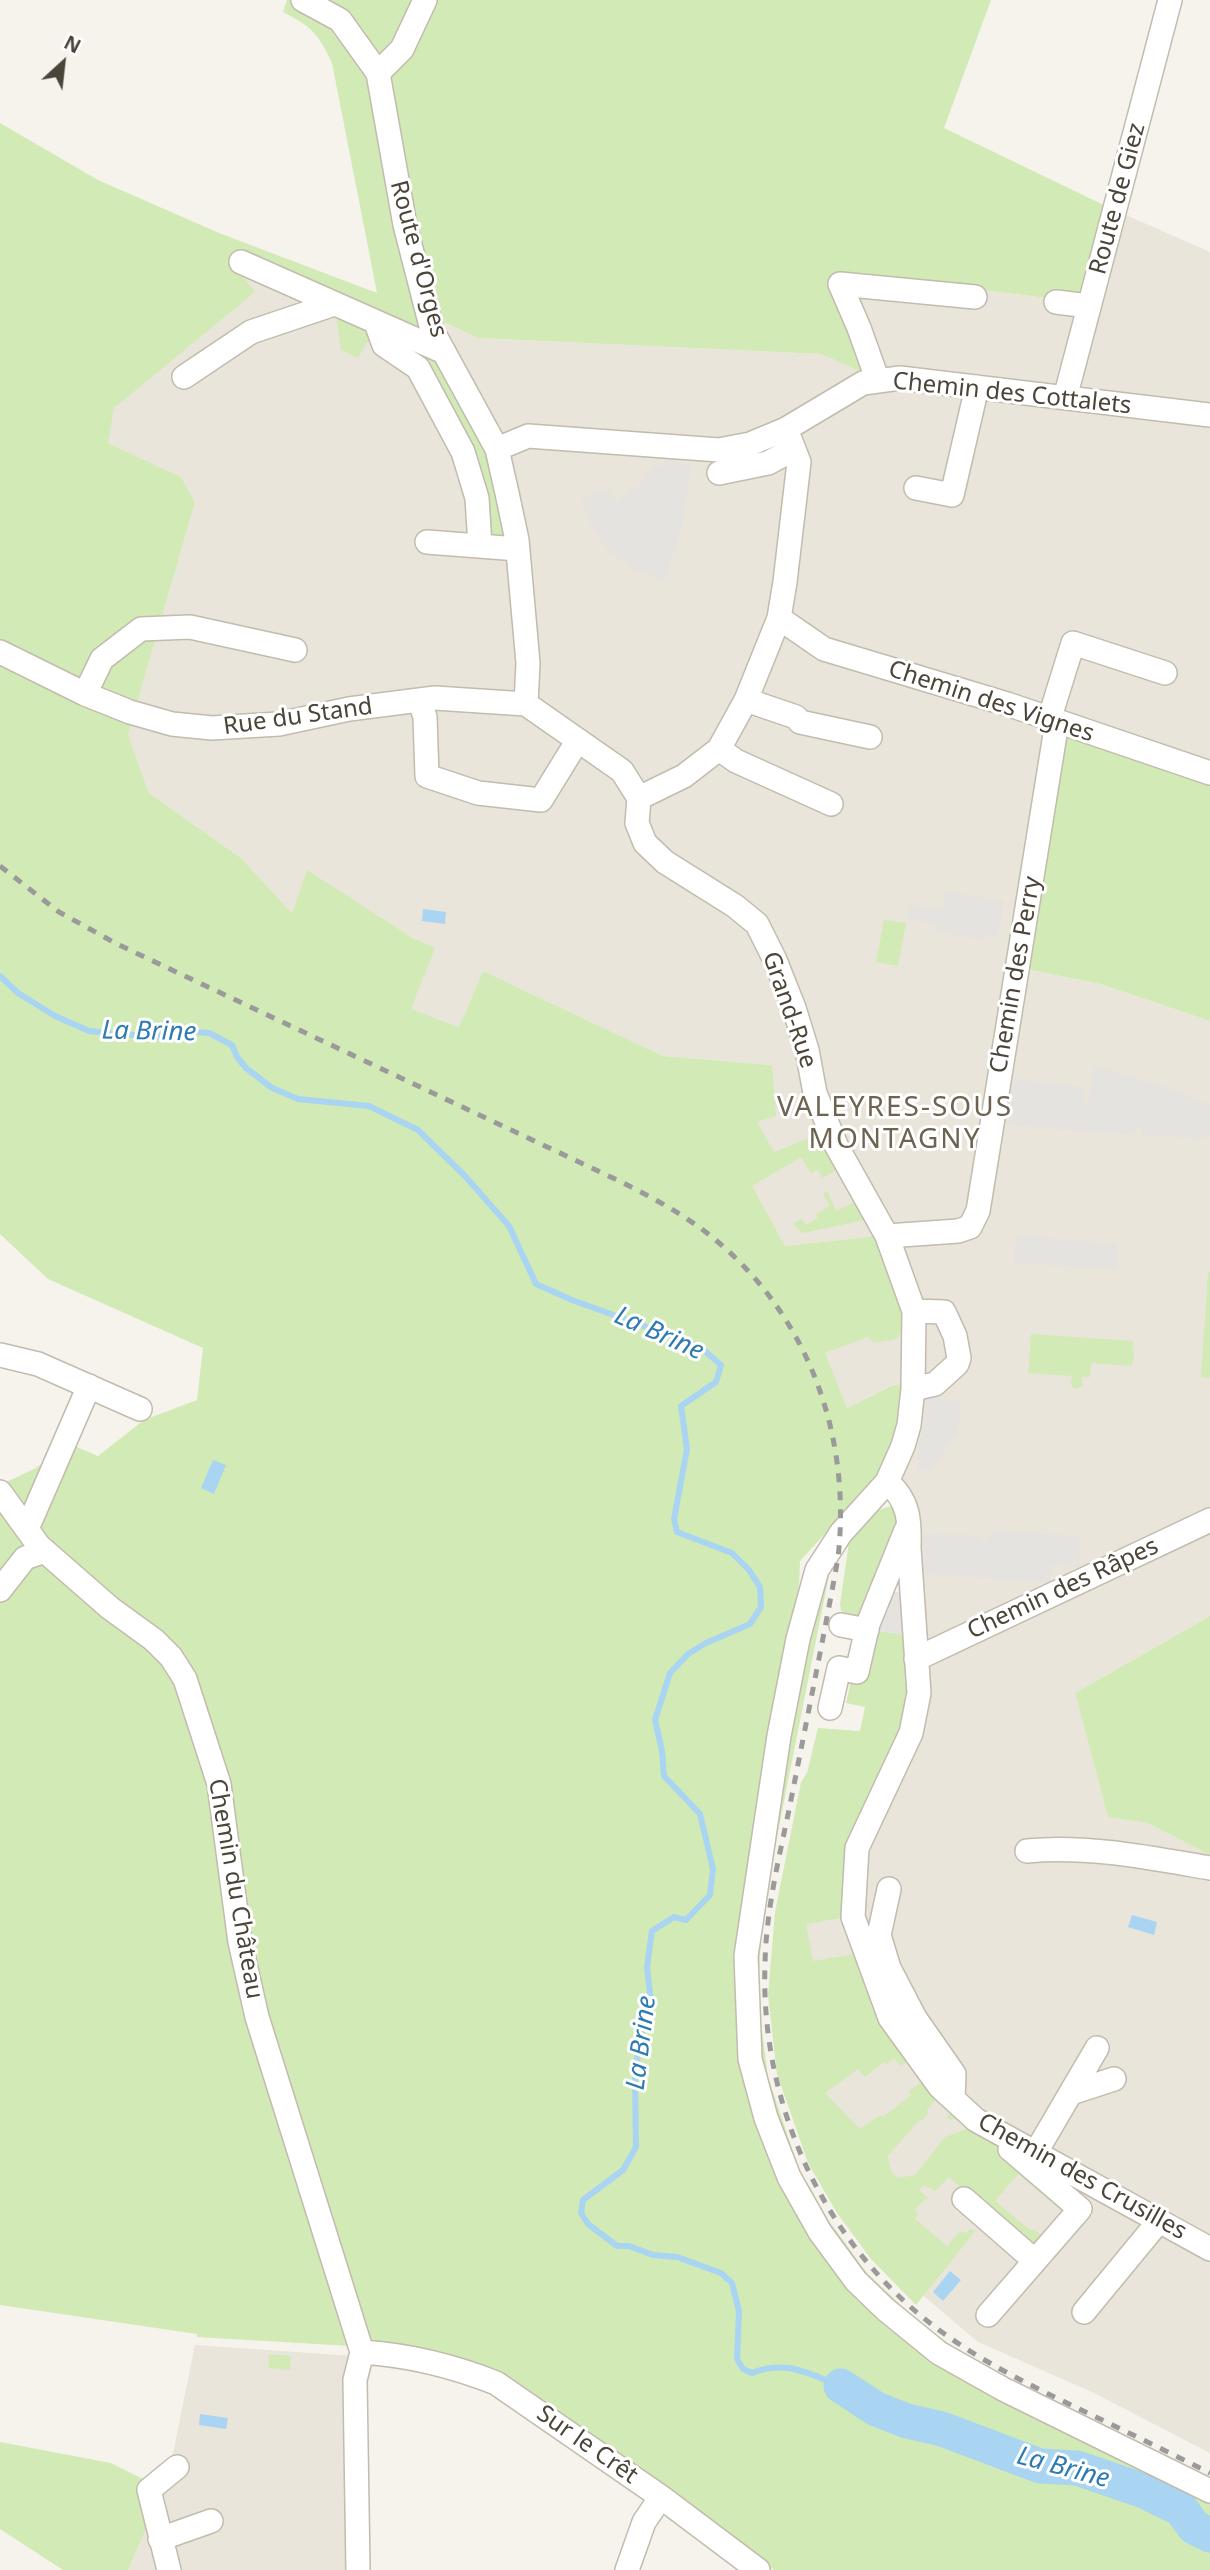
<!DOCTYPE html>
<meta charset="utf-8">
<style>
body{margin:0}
#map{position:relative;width:1210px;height:2570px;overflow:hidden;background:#f6f3ec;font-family:"Noto Sans",sans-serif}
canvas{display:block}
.north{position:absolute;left:28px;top:28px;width:70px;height:70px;-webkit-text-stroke:5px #fff;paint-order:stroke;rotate:27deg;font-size:19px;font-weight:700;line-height:28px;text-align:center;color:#4b4439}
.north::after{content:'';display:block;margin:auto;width:24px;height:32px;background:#4b4439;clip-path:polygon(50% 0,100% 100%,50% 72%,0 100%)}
</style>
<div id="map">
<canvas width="1210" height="2570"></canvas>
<div class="north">N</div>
</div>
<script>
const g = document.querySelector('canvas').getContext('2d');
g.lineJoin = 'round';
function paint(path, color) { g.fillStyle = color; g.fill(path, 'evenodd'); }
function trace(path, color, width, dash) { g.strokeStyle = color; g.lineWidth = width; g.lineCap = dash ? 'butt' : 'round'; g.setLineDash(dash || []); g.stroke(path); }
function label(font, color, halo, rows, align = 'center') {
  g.font = font + ' "Noto Sans",sans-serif'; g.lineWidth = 6; g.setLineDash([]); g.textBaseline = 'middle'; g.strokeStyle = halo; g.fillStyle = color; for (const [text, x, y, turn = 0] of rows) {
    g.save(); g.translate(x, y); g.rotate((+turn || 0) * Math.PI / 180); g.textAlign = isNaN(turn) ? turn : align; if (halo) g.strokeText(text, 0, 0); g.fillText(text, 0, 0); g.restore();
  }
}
const residential = new Path2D(`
 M1117,211L1210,252V772L1020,968L1100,984L1210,1021V1616L1075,1693L1108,1817L1147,1823L1210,1855V2453L1092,2392L978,2342L873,2253L821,2180L800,1923L906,1723L891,1448L900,1384L892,1385L847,1408L824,1353L868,1337L877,1236L785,1246L751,1186L757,1122L772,1065L663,1056L483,971L459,1027L410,1009L434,948L413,938L307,871L292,913L241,858L149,793L128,735L195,502L181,477L107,443L114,408L215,243L377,293L478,338L823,354L871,377L832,281L982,290L1087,303Z
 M195,2345L354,2356L357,2570H128L169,2473Z`);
const green = new Path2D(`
 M287,0H300L340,21L377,74L429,331L493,452L515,541L483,543L465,450L386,344L367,342L358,358L341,350L334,302L234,265L255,292L114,408L108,443L181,477L195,502L128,735L149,793L241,858L292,913L307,870L413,938L435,948L411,1009L459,1027L483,971L663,1056L772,1065L776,1116L757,1122L774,1152L828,1131L845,1165L822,1178L818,1170L811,1173L801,1157L752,1186L785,1246L877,1236L899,1297L905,1329L896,1339L873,1343L868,1337L825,1353L847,1408L893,1385L901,1384V1410L891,1448L881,1472L800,1561L799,1585L784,1650L777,1736L744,1956L748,2059L788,2178L883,2310L1210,2492V2570H774L517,2385L368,2346L258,2017L186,1679L40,1545L0,1485L36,1468L70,1444L98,1456L144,1420L197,1400L203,1348L48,1279L0,1234V123L98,180L219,233L377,293L332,63C318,33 312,27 283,12Z
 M307,0H422L379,71Z
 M426,0H991L944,128L1112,209L1087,303L982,290L833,282L872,377L822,354L478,338L430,316L380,74Z
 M1057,724L1210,775V1021L1100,984L1020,968Z
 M884,920L906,923L898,966L876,962Z
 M827,1191L836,1211L863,1198L875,1218L802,1233L793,1224L802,1219L806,1225L818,1218L816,1214L830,1206L823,1194Z
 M1208,1272H1210V1378L1201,1377Z
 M1031,1334L1133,1341L1134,1359L1131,1366L1091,1363L1090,1377H1081L1083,1386L1074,1389L1070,1383L1073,1376L1028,1373Z
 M0,1494L170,1658L217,1784L238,1943L351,2346L197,2337V2334L0,2305Z
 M892,1506L901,1514L868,1615L854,1619L841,1611L840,1604L849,1542C856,1524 874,1509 892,1506Z
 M830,1570L762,1912L758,1999L768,2077L799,2169L829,2221L867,2273L924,2327L993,2373L954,2354L863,2276L824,2223L784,2144L759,2057L751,2002L768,1850L816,1596Z
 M1210,1616V1855L1147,1823L1108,1817L1075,1693Z
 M873,1630L906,1635L908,1698L902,1728L846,1917L806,1924L813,1961L855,1954L908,2060L901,2066L894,2058L887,2064L884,2062L865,2077L858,2069L825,2093L860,2129L880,2115L883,2117L911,2095L909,2091L931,2076L959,2118L951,2120L947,2117L951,2111L936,2099L927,2110L928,2113L922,2121L919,2120L887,2157C893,2167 885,2167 898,2178L915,2175L945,2137L979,2124L1079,2209L1066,2215L1018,2174L995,2201L1031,2231L1034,2229L1049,2242L1035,2258L949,2177L935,2191L924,2185L919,2190L930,2200L925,2199L915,2209L918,2213L915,2219L947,2246L960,2231L967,2233L970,2229L976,2230L916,2305L871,2259L837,2213L808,2163L777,2074L768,1995L775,1912L801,1782L807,1773L818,1728L860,1731L865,1707L846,1703L851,1681Z
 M269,2354L291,2356L290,2370L268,2368Z
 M0,2442L111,2463L151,2483V2517L128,2570H63L0,2529Z`);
const parking = new Path2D(`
 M666,459L691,466L682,527L665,581L633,569L608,550L593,529L581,500L609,488L617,502L639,486L654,465L661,467Z
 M946,891L1004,901L997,939L988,933L986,940L937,932L938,924L907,919L910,905L942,910Z
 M1095,1066L1164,1086L1210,1105V1134H1205L1204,1139L1142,1135V1129L1136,1128L1135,1135L1005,1125L1013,1079L1085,1087L1084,1104L1087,1105Z
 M1016,1235L1117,1244V1269L1014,1263Z
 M928,1398L961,1401L958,1431L931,1471L917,1468L919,1444Z
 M996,1531L1080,1536L1079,1567L1052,1565L1051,1582L923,1574L924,1534L978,1535L984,1541Z
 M887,1591L905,1593L906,1635L873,1630Z`);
const water = new Path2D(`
 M423,909L446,912L445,924L422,921Z
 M213,1460L226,1465L214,1494L201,1488Z
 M1132,1915L1157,1922L1154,1935L1128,1927Z
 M950,2271L961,2280L943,2301L933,2292Z
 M200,2414L228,2418L226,2429L199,2425Z`);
const stream = new Path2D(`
 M0,976L18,993L55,1016L89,1031L157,1037L182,1031L209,1033L232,1045L237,1057L246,1068L272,1088L298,1099L369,1106L418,1130L465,1176L509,1226L536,1284L572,1300L699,1346L721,1365L716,1382L681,1406L687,1449L674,1519L677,1532L732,1553L749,1570L760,1587L761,1607L750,1624L706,1643L688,1654L670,1673L655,1720L662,1751L664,1776L700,1814L713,1869L710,1895L686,1920L674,1917L652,1931L647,1967L651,2002L640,2038L635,2076L636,2147L623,2170L583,2200L581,2213L588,2224L617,2246H629L653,2255L677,2257L721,2273L732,2283L739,2311L737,2359L743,2369L752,2373C786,2359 809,2374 841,2386`);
const river = new Path2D(`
 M841,2386L876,2409L907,2421L942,2429L1040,2466L1077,2468L1144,2491L1181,2509L1194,2527L1210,2535`);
const minor = new Path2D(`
 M303,0L340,20L378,73L405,225L432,330L497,449L507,493L517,540L528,663L526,704
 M378,73L402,49L425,0
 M241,262L444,352
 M1056,302L1089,306
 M376,323L384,345L418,368L463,452L477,498L480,546
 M184,377L251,332L334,304
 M878,381L859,328L840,284L975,297
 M1065,398L1170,0
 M497,449L528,436L719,450L750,444L786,429L863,383L900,378L1210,415
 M719,473L768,463L794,449
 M916,488L952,495L977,387
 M427,542L518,549
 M779,618L824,649L1007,704L1210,773
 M0,652L85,694L130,712L172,724L212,728L279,724L349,709L435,698L526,704L622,771L639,798L637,823L645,843L665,862L735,906L757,924L775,960L794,1008L807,1050L815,1093L836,1145L887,1236L914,1311L913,1389L909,1425L903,1446L887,1482L841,1533L817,1570L798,1639L779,1736L746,1956L750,2059L766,2118L789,2177L820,2232L856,2281L885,2309L939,2353L1003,2389L1210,2491
 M85,694L102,659L141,629L190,627L295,650
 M746,700L796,717L800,722L870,737
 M420,701L425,717L427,776L478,793L541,800L578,740
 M1049,720L1073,643L1165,673
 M719,749L736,761L831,804
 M639,798L684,776L719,749L746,700L779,618L785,582L799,462L786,429
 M887,1236L958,1231L970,1227L978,1211L1057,722
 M0,1355L38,1364L140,1409
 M913,1389L935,1384L957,1364L959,1358L955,1336L944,1312L914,1311
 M887,1482C909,1500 910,1521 909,1548L919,1693L911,1733L857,1848L853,1917L890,2018L940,2087L976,2120L1210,2249
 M0,1492L39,1546L110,1608L154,1640L171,1657L185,1679L219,1784L240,1942L257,2017L362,2352
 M27,1529L89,1386
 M0,1590L25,1558L45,1551
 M841,1625L867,1630
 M916,1659L1210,1520
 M830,1708L839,1668L857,1672L868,1624L906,1530
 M1027,1851C1087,1845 1151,1858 1210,1868
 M889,1889L879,1935L889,1968L915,2018L954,2074L953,2099
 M1071,2093L1114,2079
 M1036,2152L1097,2048
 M964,2199L1035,2261
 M1084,2312L1159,2221
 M988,2315L1080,2209L1010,2149
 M362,2352C408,2355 453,2366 496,2383L661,2497L758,2570
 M160,2539L211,2521
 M169,2570L149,2490L177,2467
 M358,2570L355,2380L362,2352
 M627,2570L644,2522L661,2497`);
const rail = new Path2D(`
 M0,866L59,912L117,944L596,1170C634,1188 673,1207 707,1233C807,1311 852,1434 838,1558C823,1641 806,1723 790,1805C779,1858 766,1910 765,1964C760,2108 827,2251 946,2335C985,2363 1028,2384 1071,2405C1117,2427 1164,2450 1210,2473`);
const streetNames = [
 ["Route de Giez",1118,199,-75],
 ["Route d'Orges",418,259,75],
 ["Chemin des Cottalets",1012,394,6],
 ["Chemin des Vignes",991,702,18],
 ["Rue du Stand",298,717,-8],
 ["Chemin des Perry",1016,975,-80],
 ["Grand-Rue",789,1010,71],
 ["Chemin des Râpes",1063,1589,-25],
 ["Chemin du Château",235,1889,80],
 ["Chemin des Crusilles",1082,2177,29],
 ["Sur le Crêt",587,2445,35]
];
const waterNames = [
 ["La Brine",149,1032,1],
 ["La Brine",659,1334,24],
 ["La Brine",642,2043,-83],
 ["La Brine",1063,2468,15]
];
const quarterNames = [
 ["VALEYRES-SOUS",895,1108],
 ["MONTAGNY",895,1140]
];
paint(residential, '#eae5da');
paint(green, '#d2eab5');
paint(parking, '#e5e3e0');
paint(water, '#a9d4f2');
trace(stream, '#a9d4f2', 6);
trace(river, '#a9d4f2', 35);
trace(minor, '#c2bbae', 26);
trace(minor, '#fff', 23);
trace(rail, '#9a9a9a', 5, [9, 9]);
label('24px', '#4b4439', '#fff', streetNames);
label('italic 26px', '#2e7ab2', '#fff', waterNames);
g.letterSpacing = '2px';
label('28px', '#6e6250', '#fff', quarterNames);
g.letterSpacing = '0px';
</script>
